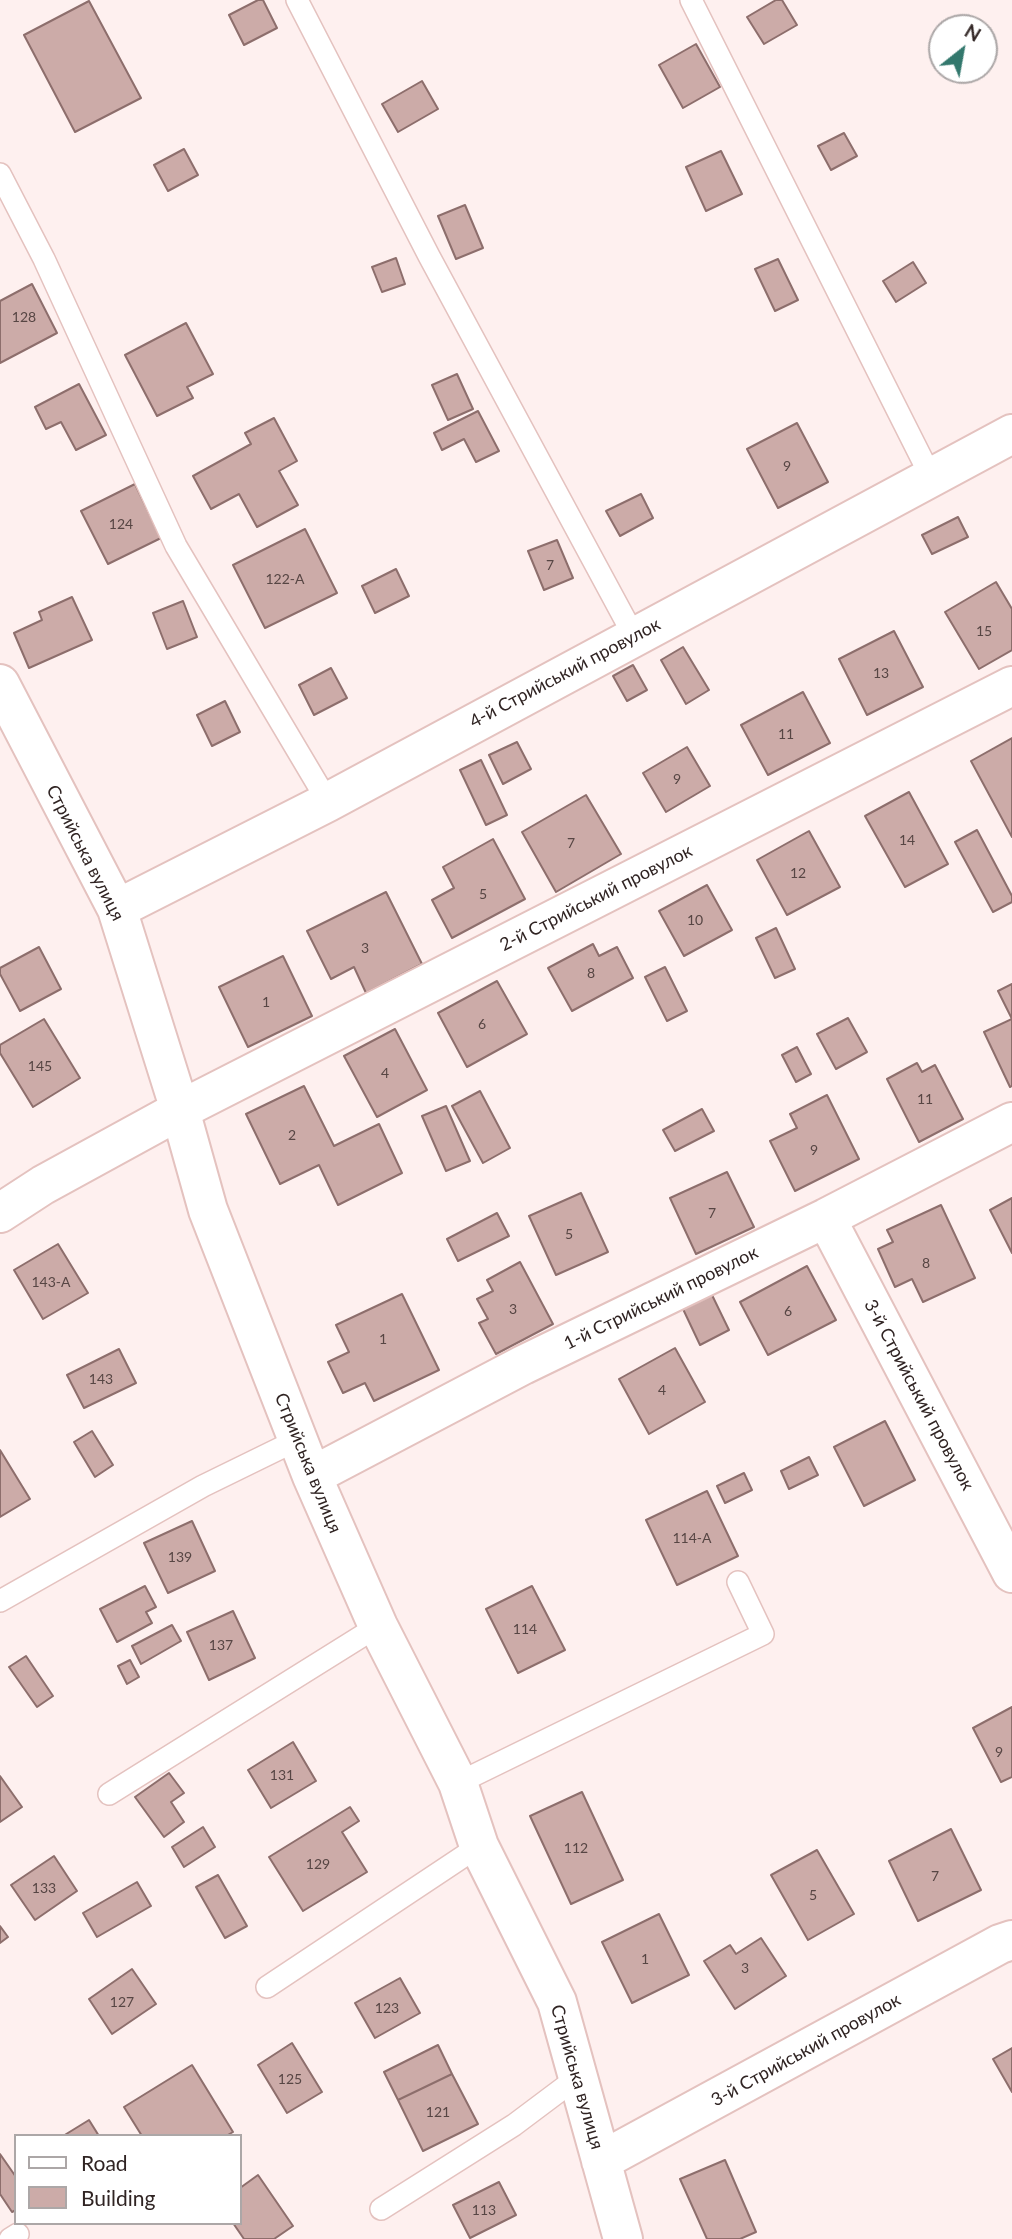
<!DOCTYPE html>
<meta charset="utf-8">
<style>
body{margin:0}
#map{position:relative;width:1012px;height:2239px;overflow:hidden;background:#fef0ef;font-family:Lato,sans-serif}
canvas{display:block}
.legend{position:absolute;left:14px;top:2134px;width:228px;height:91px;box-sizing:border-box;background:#fff;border:2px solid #aca7a7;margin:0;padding:9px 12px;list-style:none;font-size:21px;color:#302423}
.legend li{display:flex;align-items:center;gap:14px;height:35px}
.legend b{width:35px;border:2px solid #aca7a7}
.north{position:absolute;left:928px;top:14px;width:70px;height:70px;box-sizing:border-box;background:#fff;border:2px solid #aca7a7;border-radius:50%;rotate:31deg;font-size:19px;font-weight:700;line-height:28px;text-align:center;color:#302423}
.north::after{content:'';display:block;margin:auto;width:24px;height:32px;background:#33786d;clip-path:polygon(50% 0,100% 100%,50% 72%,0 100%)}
</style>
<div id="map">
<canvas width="1012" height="2239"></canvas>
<ul class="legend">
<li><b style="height:9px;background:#fff"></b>Road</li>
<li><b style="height:19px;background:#ccaba8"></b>Building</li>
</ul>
<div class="north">N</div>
</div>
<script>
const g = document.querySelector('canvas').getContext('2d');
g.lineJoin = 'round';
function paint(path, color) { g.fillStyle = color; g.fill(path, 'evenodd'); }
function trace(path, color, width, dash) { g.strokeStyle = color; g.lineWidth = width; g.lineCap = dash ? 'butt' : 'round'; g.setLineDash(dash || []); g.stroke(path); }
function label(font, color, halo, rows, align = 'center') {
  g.font = font + ' Lato,sans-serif'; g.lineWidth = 7; g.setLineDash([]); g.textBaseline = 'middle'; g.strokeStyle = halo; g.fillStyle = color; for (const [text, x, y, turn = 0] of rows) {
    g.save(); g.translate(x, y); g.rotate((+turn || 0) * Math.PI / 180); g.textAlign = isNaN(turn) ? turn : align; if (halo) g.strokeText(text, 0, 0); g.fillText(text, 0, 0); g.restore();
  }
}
const building = new Path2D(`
 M258,0H263L277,28L244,45L229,15Z
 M776,0H782L797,25L764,44L747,17Z
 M89,1L141,98L75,132L24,35Z
 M696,44L720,87L683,108L659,65Z
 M422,81L438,109L398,132L382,104Z
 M844,133L857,156L831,170L818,146Z
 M184,149L198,175L168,191L154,165Z
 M721,151L742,194L706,211L686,167Z
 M465,205L483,248L456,259L438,216Z
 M396,258L405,284L382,292L372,267Z
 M778,259L798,300L775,311L755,269Z
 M913,262L926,283L896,302L883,281Z
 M32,284L57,333L0,363V301Z
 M186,323L213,374L187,387L193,398L157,416L125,355Z
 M457,374L473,409L448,420L432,385Z
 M79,384L106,435L76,450L61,422L46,429L35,407Z
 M478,411L499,451L476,462L464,439L442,450L434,433Z
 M274,418L297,461L279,471L298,505L257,527L239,494L211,509L193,476L251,444L245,433Z
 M797,423L828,482L778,508L747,449Z
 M135,484L161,538L108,564L81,511Z
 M641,494L653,518L620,536L606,511Z
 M958,517L968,537L932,554L922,535Z
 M305,529L337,593L265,628L233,565Z
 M557,540L573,578L544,590L528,551Z
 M396,569L409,596L375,613L362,586Z
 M996,582L1012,609V650L979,669L945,612Z
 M72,597L92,640L29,668L14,633L42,620L39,612Z
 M183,601L197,637L167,649L153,613Z
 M894,631L923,687L867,715L839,659Z
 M683,647L709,690L686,704L661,660Z
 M633,665L647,690L627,701L613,676Z
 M331,668L347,698L314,715L299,685Z
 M803,692L830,743L768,775L741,725Z
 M225,701L240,732L212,746L197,715Z
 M1012,738V837L971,761Z
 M517,742L531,769L503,784L489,755Z
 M687,747L710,786L666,812L643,773Z
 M481,760L507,815L486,825L460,770Z
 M909,792L948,864L905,887L865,816Z
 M586,795L621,854L556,892L522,832Z
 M977,830L1012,896V902L993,912L955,842Z
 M809,831L840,887L787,915L757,860Z
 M493,839L525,899L452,938L432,900L454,888L443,867Z
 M707,885L732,930L684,956L659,911Z
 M386,892L422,964L366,993L354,967L331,979L307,931Z
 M776,928L795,969L775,978L756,938Z
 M593,944L599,956L617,947L633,978L572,1011L548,968Z
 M39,947L61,989L20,1011L0,974V968Z
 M283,956L312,1016L248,1047L219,987Z
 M665,967L687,1011L667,1021L645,977Z
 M497,981L527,1034L467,1067L438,1013Z
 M1012,984V1086L1010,1087L984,1032L1012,1019L998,991Z
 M848,1018L867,1052L836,1069L817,1034Z
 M44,1019L80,1078L33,1107L0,1053V1045Z
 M395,1029L427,1090L377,1117L344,1056Z
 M797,1047L811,1074L796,1082L782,1055Z
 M917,1063L922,1072L935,1065L963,1119L919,1142L887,1079Z
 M304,1086L334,1146L379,1124L402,1173L338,1205L319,1165L280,1184L246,1114Z
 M480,1091L510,1148L483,1163L452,1106Z
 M827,1095L859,1159L795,1191L770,1141L797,1128L790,1114Z
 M446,1106L470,1161L446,1171L422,1116Z
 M702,1109L714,1131L675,1151L663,1130Z
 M727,1172L754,1227L696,1254L670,1198Z
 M581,1193L608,1252L556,1275L529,1216Z
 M1012,1198V1253L990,1210Z
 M941,1205L975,1278L923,1302L912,1279L895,1287L878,1249L893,1242L887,1230Z
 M497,1213L509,1236L458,1261L447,1239Z
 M58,1244L88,1293L43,1319L14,1270Z
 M520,1262L553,1324L496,1354L479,1323L488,1319L477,1299L493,1291L487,1280Z
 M807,1266L836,1320L768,1355L740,1302Z
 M402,1294L439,1370L374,1401L365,1383L343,1393L328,1362L349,1352L336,1325Z
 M712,1295L729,1330L700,1345L683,1309Z
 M675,1348L705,1402L649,1434L619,1379Z
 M119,1349L136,1383L84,1408L67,1375Z
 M885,1421L915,1480L864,1506L834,1447Z
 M92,1431L113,1465L95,1477L74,1442Z
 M0,1450L30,1499L0,1517Z
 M809,1457L818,1475L789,1489L781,1471Z
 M744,1473L752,1490L725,1503L717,1486Z
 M707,1491L738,1556L677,1585L646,1520Z
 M192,1521L215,1571L168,1593L144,1543Z
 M145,1586L156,1607L146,1612L152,1623L117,1642L100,1609Z
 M532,1586L565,1650L518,1673L486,1609Z
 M233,1611L255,1658L209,1680L187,1632Z
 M172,1625L181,1641L141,1664L132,1646Z
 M26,1656L53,1696L37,1707L9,1667Z
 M130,1660L139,1677L127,1684L118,1666Z
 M1012,1707V1777L1001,1782L973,1728Z
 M293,1742L316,1781L271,1808L248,1770Z
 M169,1773L184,1793L171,1802L184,1822L164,1837L135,1797Z
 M0,1776L22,1807L0,1822Z
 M582,1792L623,1880L571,1904L530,1816Z
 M350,1807L359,1821L342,1832L367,1872L303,1911L269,1857Z
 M203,1827L215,1847L184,1867L172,1847Z
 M951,1829L981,1890L918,1921L889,1861Z
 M817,1850L854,1914L808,1940L771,1875Z
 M54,1856L77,1891L35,1920L11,1885Z
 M218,1875L247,1926L225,1938L196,1887Z
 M137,1882L151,1906L97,1937L83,1913Z
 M659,1914L689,1975L632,2003L602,1942Z
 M0,1926L8,1937L0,1943Z
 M761,1938L786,1976L735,2009L704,1961L730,1945L736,1954Z
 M132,1969L156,2004L112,2034L89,1999Z
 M400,1978L420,2013L375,2038L355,2003Z
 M292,2043L322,2092L287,2113L258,2065Z
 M438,2045L452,2074L398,2100L384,2072Z
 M1012,2048V2092L993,2059Z
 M192,2065L233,2132L226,2136H142L124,2107Z
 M452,2074L478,2124L423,2151L398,2100Z
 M89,2120L99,2136H63Z
 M0,2154L16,2177V2210L12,2212L0,2194Z
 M725,2160L756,2232L740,2239H707L680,2179Z
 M258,2175L293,2226L274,2239H244L233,2223H240V2188Z
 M499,2182L516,2215L470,2238L453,2205Z`);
const service = new Path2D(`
 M297,0L429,256L634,636
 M691,0L932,479
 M0,174L44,259L176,546L328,802
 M0,1601L203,1486L297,1440
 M458,1783L763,1634L738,1582
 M109,1794L378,1626
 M267,1987L479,1846
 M381,2209L514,2125L578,2077
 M10,2239L18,2234`);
const minor = new Path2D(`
 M0,684L117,909L180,1110L208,1210L312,1476L378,1626L458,1783L479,1846L557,2002L623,2239
 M117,909L328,802L1012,434
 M0,1213L43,1185L180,1110L1012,686
 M826,1218L1012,1573
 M312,1476L523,1365L826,1218L1012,1122
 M601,2161L1000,1944L1012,1940`);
const numberNames = [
 ["128",24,317],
 ["9",787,466],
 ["124",121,524],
 ["7",550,565],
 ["122-А",285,579],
 ["15",984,631],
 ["13",881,673],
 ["11",786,734],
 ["9",677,779],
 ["14",907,840],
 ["7",571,843],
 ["12",798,873],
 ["5",483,894],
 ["10",695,920],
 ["3",365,948],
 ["8",591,973],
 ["1",266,1002],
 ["6",482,1024],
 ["145",40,1066],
 ["4",385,1073],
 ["11",925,1099],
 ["2",292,1135],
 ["9",814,1150],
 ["7",712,1213],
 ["5",569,1234],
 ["8",926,1263],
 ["143-А",51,1282],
 ["3",513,1309],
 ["6",788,1311],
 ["1",383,1339],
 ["143",101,1379],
 ["4",662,1390],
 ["114-А",692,1538],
 ["139",180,1557],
 ["114",525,1629],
 ["137",221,1645],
 ["9",999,1752],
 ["131",282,1775],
 ["112",576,1848],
 ["129",318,1864],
 ["7",935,1876],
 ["133",44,1888],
 ["5",813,1895],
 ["1",645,1959],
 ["3",745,1968],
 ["127",122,2002],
 ["123",387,2008],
 ["125",290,2079],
 ["121",438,2112],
 ["113",484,2210]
];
const streetNames = [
 ["4-й Стрийський провулок",565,673,-28],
 ["Стрийська вулиця",85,853,63],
 ["2-й Стрийський провулок",596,898,-27],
 ["1-й Стрийський провулок",661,1298,-26],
 ["3-й Стрийський провулок",919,1395,62],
 ["Стрийська вулиця",308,1463,68],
 ["3-й Стрийський провулок",806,2050,-29],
 ["Стрийська вулиця",577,2077,74]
];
paint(building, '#ccaba8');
trace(building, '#8d6e6c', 2);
trace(service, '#e4c2bf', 24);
trace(minor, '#e4c2bf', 42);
trace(service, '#fff', 21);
trace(minor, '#fff', 38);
label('14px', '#574644', null, numberNames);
label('18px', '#302423', '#fff', streetNames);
</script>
